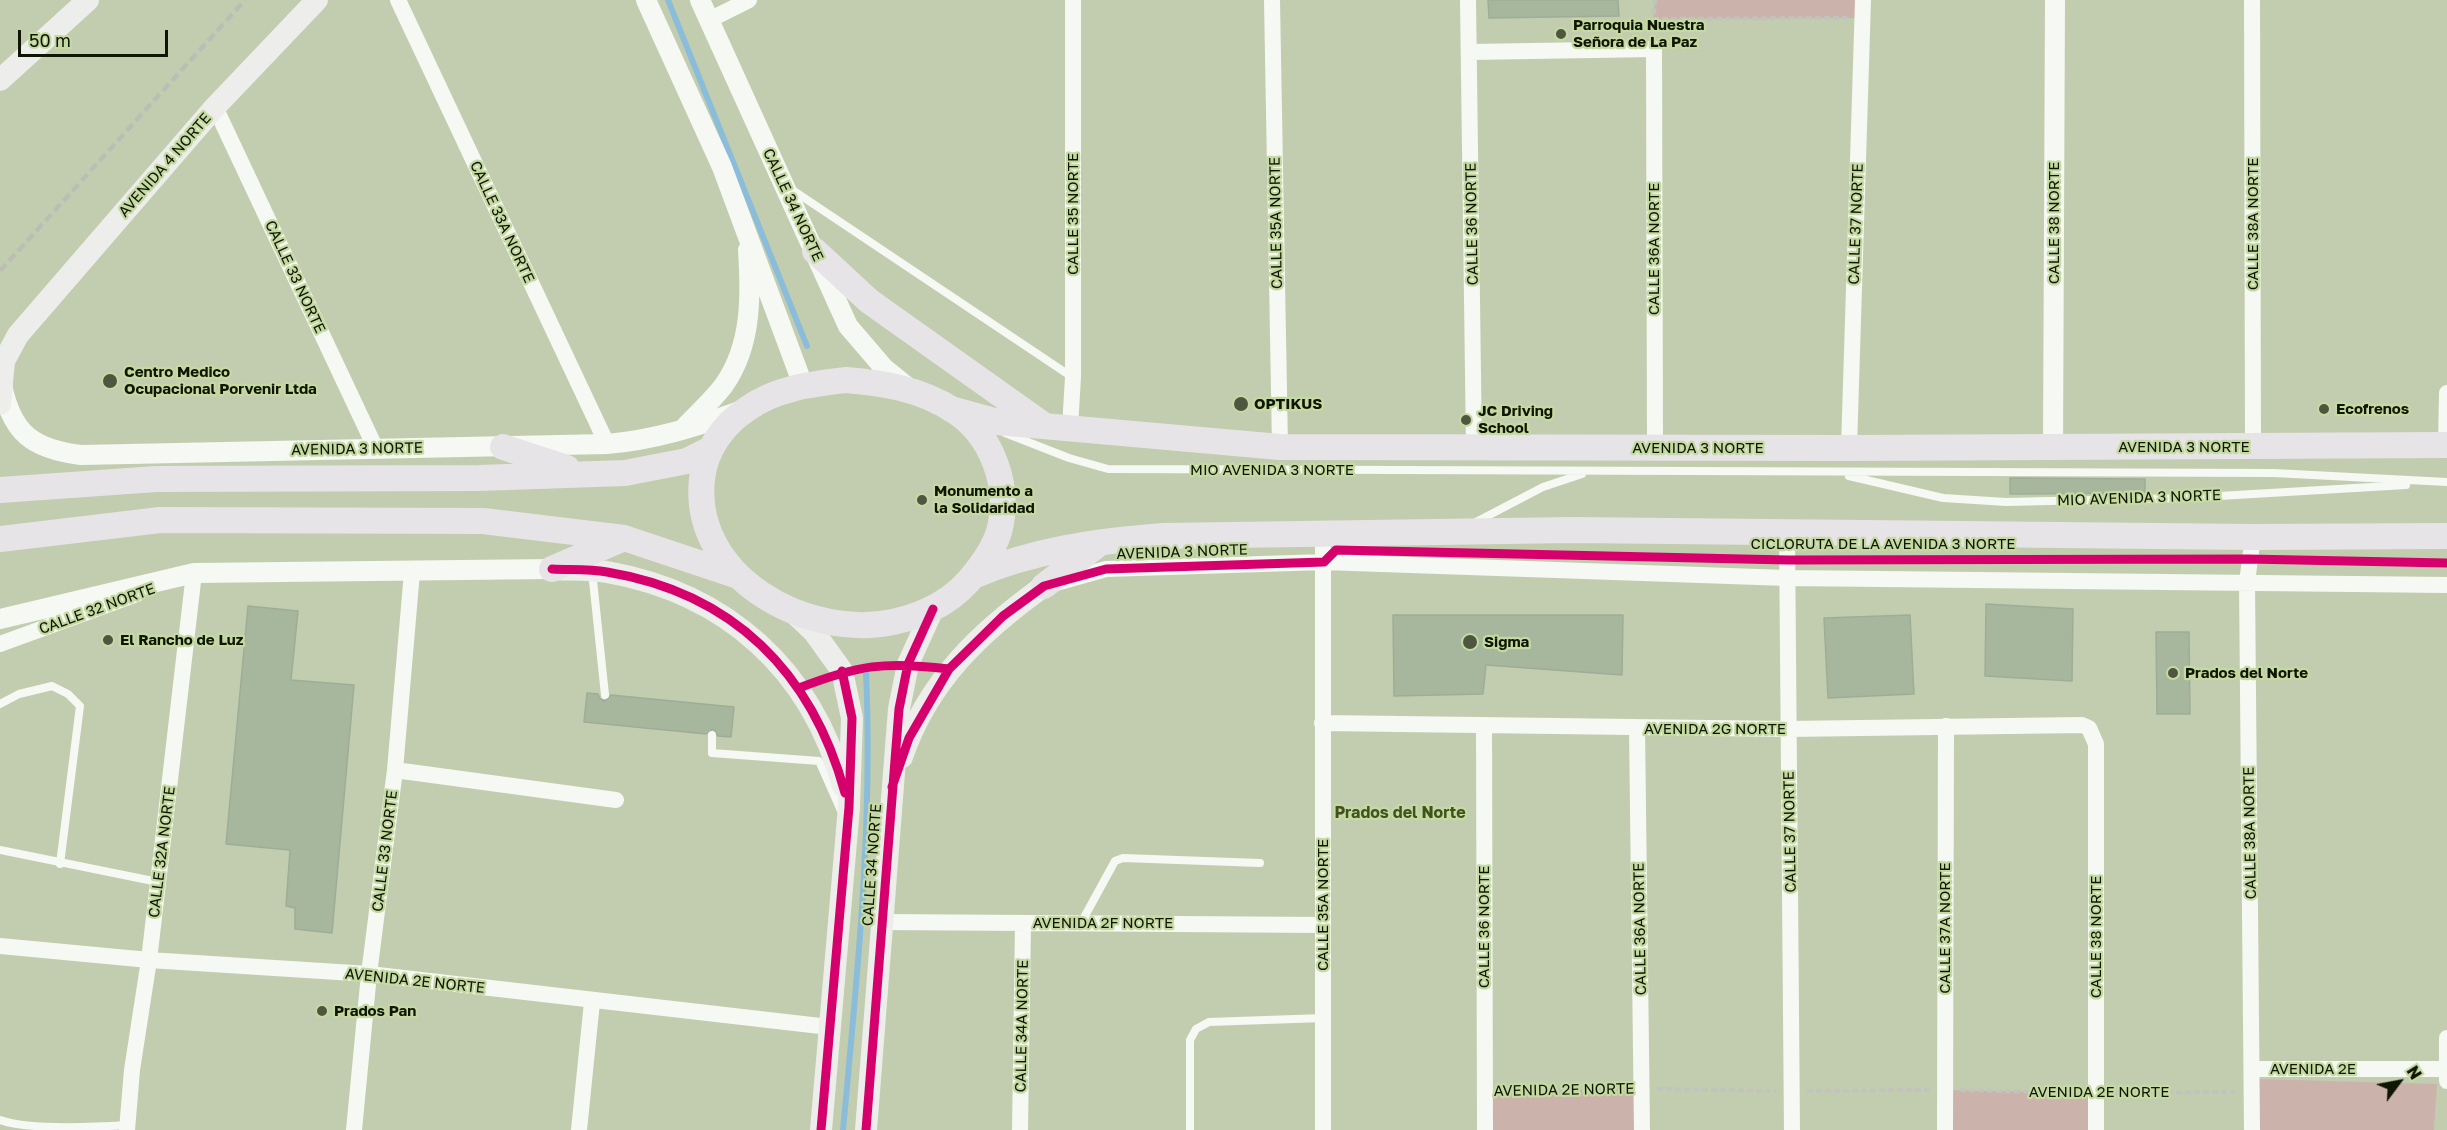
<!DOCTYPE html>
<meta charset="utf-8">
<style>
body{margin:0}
#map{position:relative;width:2447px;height:1130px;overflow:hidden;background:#c2cdaf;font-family:"Golos Text",sans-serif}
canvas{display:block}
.north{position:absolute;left:2369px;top:1052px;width:60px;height:60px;-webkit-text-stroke:4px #c5daa2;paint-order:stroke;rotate:58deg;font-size:16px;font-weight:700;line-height:24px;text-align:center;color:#0f1603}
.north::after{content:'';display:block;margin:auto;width:21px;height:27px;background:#0f1603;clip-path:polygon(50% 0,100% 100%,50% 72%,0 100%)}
.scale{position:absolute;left:18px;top:30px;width:150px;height:27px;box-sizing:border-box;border:3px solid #0f1603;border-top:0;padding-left:8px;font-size:18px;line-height:21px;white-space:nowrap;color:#0f1603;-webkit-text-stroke:4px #c5daa2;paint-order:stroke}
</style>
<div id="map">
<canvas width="2447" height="1130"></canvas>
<div class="north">N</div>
<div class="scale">50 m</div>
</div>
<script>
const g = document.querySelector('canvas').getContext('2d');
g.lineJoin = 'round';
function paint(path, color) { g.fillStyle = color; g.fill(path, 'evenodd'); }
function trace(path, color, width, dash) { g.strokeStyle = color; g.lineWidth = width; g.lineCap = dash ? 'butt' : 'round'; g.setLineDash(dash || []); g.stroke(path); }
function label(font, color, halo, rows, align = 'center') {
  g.font = font + ' "Golos Text",sans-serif'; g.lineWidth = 4.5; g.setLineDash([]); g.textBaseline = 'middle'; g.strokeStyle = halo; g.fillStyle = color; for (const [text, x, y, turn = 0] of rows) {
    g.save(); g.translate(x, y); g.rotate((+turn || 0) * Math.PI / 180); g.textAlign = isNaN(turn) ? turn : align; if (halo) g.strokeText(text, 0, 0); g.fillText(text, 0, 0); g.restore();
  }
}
const green = new Path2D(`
 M1655,0H1863L1862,18L1653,19Z
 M2258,1079L2437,1084L2434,1130H2258Z
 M1643,1088L1642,1130H1485V1091Z
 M1944,1090L2096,1093V1130H1945Z`);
const stream = new Path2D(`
 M668,0L807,346
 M843,1130C857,978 873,826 866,673`);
const building = new Path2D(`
 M1488,0H1618L1619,16L1489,18Z
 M2010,478L2145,479V493L2010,494Z
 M1986,604L2073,609L2072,681L1985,676Z
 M248,606L298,611L291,680L354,685L332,933L295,929V908L286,906L290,850L226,844Z
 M1393,615H1623L1622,675L1486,665L1483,694L1394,696Z
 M1910,615L1914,694L1828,698L1824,618Z
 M2156,632H2189L2190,714H2157Z
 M587,693L598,694L600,699L605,701L611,695L734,707L731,737L718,736L713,729L706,734L584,722Z`);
const path = new Path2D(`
 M1653,19L1847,18
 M1653,32L1655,0
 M1657,1089L1776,1091
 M1960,1090L2079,1093
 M1501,1091L1626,1089
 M1807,1091L1929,1090
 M2113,1093L2235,1092`);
const service = new Path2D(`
 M791,189L1072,377
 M1005,433L1069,458L1108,469L2274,473L2447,482
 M1849,476L1943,498L2006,502L2185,498L2406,485
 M1474,523L1543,487L1582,474
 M592,571L605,695
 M0,704L19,694L52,686L68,694L80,706L60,864
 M712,735V753L819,761L842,813
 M0,850L158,882
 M1081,923L1115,861L1123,858L1260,863
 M0,1120C28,1130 96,1127 128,1125
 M1190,1130V1040L1196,1029L1209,1022L1323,1018`);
const minor = new Path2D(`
 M398,0L607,444
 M1272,0L1280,447
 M1468,0L1474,448
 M2252,0L2253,447
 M709,20L749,0
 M1470,52L1654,49L1655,448
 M215,107L375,447
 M1070,428L1073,377V0
 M2446,445L2447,393
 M1849,448L1863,0
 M1787,533L1792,1130
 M1056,583L1106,569L1324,562L1787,578L2447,585
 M0,644L137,594
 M1322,723L1788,729L2082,725L2089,728L2096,744V1130
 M1484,725L1485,1130
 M1637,728L1642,1130
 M395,770L616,800
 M882,922L1323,925
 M0,946L149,960L369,974L829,1027
 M2447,1038V1081
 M2252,1069H2447
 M127,1130L132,1070L149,960L194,573L184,577
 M354,1130L369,974L395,770L412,572
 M579,1130L592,1002
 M1020,1130L1023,923
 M1323,1130V536
 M1945,1130L1946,726
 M2252,1130L2247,582L2253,537`);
const tertiary = new Path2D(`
 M646,0L722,167L803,385
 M700,0L848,326L884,368L910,389
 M2,385C12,434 33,449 81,455L607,444C654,440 695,427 740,411
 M682,430C696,415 712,401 724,385C752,345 751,296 748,250
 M2053,446L2055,0
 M0,619L194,573L552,569`);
const secondary = new Path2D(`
 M0,80L88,0
 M0,404L4,361L18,335L215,107L317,0
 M552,569C570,570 590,569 607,572C726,593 811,669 843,786
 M793,612L814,632L842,671L852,718L849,807L821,1130
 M902,757C928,681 980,632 1044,586
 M866,1130L899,709L908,664L933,609`);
const primary = new Path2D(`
 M815,251L869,301L1045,426
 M846,380C884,383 920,389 953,410C992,434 1010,485 1000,528C996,545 986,559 976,572C956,599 926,615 893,622C807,640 691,577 702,479C705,450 723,425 747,409C776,388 812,384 846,380Z
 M951,409L998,422L1280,447L1849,448L2447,445
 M503,447L567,468
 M0,490L156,479L479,478L625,473L687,461L711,449
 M0,539L160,520L483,521L624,538L738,576
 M552,569L624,538
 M973,576C1033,550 1098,541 1163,536L1573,530L2253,537L2447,536
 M1044,586L1096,546`);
const rail = new Path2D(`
 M0,271L245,0`);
const cycleway = new Path2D(`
 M552,569C570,570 589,569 607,572C733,593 812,672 845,793
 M799,688C858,665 885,661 949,669
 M892,787L909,738L949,669L1003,616L1044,586L1106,569L1324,562L1336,550L1788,560L2248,559L2447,563
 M821,1130L849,807L852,718L842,671
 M866,1130L899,709L908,664L933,609`);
const markers = [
 [1561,34,6,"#4e563f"],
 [110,381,8,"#4e563f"],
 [1241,404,8,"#4e563f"],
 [2324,409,6,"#4e563f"],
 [1466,420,6,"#4e563f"],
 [922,500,6,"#4e563f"],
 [108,640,6,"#4e563f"],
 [1470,642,8,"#4e563f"],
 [2173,673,6,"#4e563f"],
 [322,1011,6,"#4e563f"]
];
const poiNames = [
 ["Parroquia Nuestra",1573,25],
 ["Señora de La Paz",1573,42],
 ["Centro Medico",124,372],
 ["Ocupacional Porvenir Ltda",124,389],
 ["OPTIKUS",1254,404],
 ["Ecofrenos",2336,409],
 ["JC Driving",1478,411],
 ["School",1478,428],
 ["Monumento a",934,491],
 ["la Solidaridad",934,508],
 ["El Rancho de Luz",120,640],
 ["Sigma",1484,642],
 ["Prados del Norte",2185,673],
 ["Prados Pan",334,1011]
];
const streetNames = [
 ["AVENIDA 4 NORTE",165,165,-49],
 ["CALLE 34 NORTE",793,205,65],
 ["CALLE 35 NORTE",1073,214,-90],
 ["CALLE 33A NORTE",502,222,65],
 ["CALLE 35A NORTE",1276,223,-91],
 ["CALLE 38 NORTE",2054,223,-90],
 ["CALLE 36 NORTE",1472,224,-91],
 ["CALLE 37 NORTE",1856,224,-88],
 ["CALLE 38A NORTE",2253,224,-90],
 ["CALLE 36A NORTE",1654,249,-90],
 ["CALLE 33 NORTE",295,277,65],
 ["AVENIDA 3 NORTE",2184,447],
 ["AVENIDA 3 NORTE",1698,448],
 ["AVENIDA 3 NORTE",357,449,-1],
 ["MIO AVENIDA 3 NORTE",1272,470],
 ["MIO AVENIDA 3 NORTE",2139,498,-2],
 ["CICLORUTA DE LA AVENIDA 3 NORTE",1883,544],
 ["AVENIDA 3 NORTE",1182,552,-2],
 ["CALLE 32 NORTE",97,609,-20],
 ["AVENIDA 2G NORTE",1715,729],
 ["CALLE 37 NORTE",1790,832,-91],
 ["CALLE 38A NORTE",2250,833,-91],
 ["CALLE 33 NORTE",385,851,-83],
 ["CALLE 32A NORTE",162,852,-83],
 ["CALLE 34 NORTE",872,865,-86],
 ["CALLE 35A NORTE",1323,905,-90],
 ["AVENIDA 2F NORTE",1103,923],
 ["CALLE 36 NORTE",1484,927,-90],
 ["CALLE 37A NORTE",1945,928,-90],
 ["CALLE 36A NORTE",1640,929,-91],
 ["CALLE 38 NORTE",2096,937,-90],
 ["AVENIDA 2E NORTE",415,981,6],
 ["CALLE 34A NORTE",1022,1026,-89],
 ["AVENIDA 2E",2313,1069],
 ["AVENIDA 2E NORTE",1564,1090,-1],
 ["AVENIDA 2E NORTE",2099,1092]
];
const neighbourhoodNames = [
 ["Prados del Norte",1400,813]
];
paint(green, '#cbb3ab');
trace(stream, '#8bbdda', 6);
paint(building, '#a6b79e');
trace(building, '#9fad97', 1.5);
trace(path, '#c1c4bc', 4, [6, 3]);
trace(service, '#f6f8f3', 8);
trace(minor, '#f6f8f3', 16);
trace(tertiary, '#f6f8f3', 20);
trace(secondary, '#edeeec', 22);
trace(primary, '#e6e4e7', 26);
trace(rail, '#babeb5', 4.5, [9, 4.5]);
trace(cycleway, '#d6006c', 9);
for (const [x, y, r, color] of markers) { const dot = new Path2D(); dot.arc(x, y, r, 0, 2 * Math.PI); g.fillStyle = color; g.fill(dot); trace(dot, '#c5daa2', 2); }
label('bold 15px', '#0f1603', '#c5daa2', poiNames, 'left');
label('15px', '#0f1603', '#c5daa2', streetNames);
label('bold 16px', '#41521f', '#c5daa2', neighbourhoodNames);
</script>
